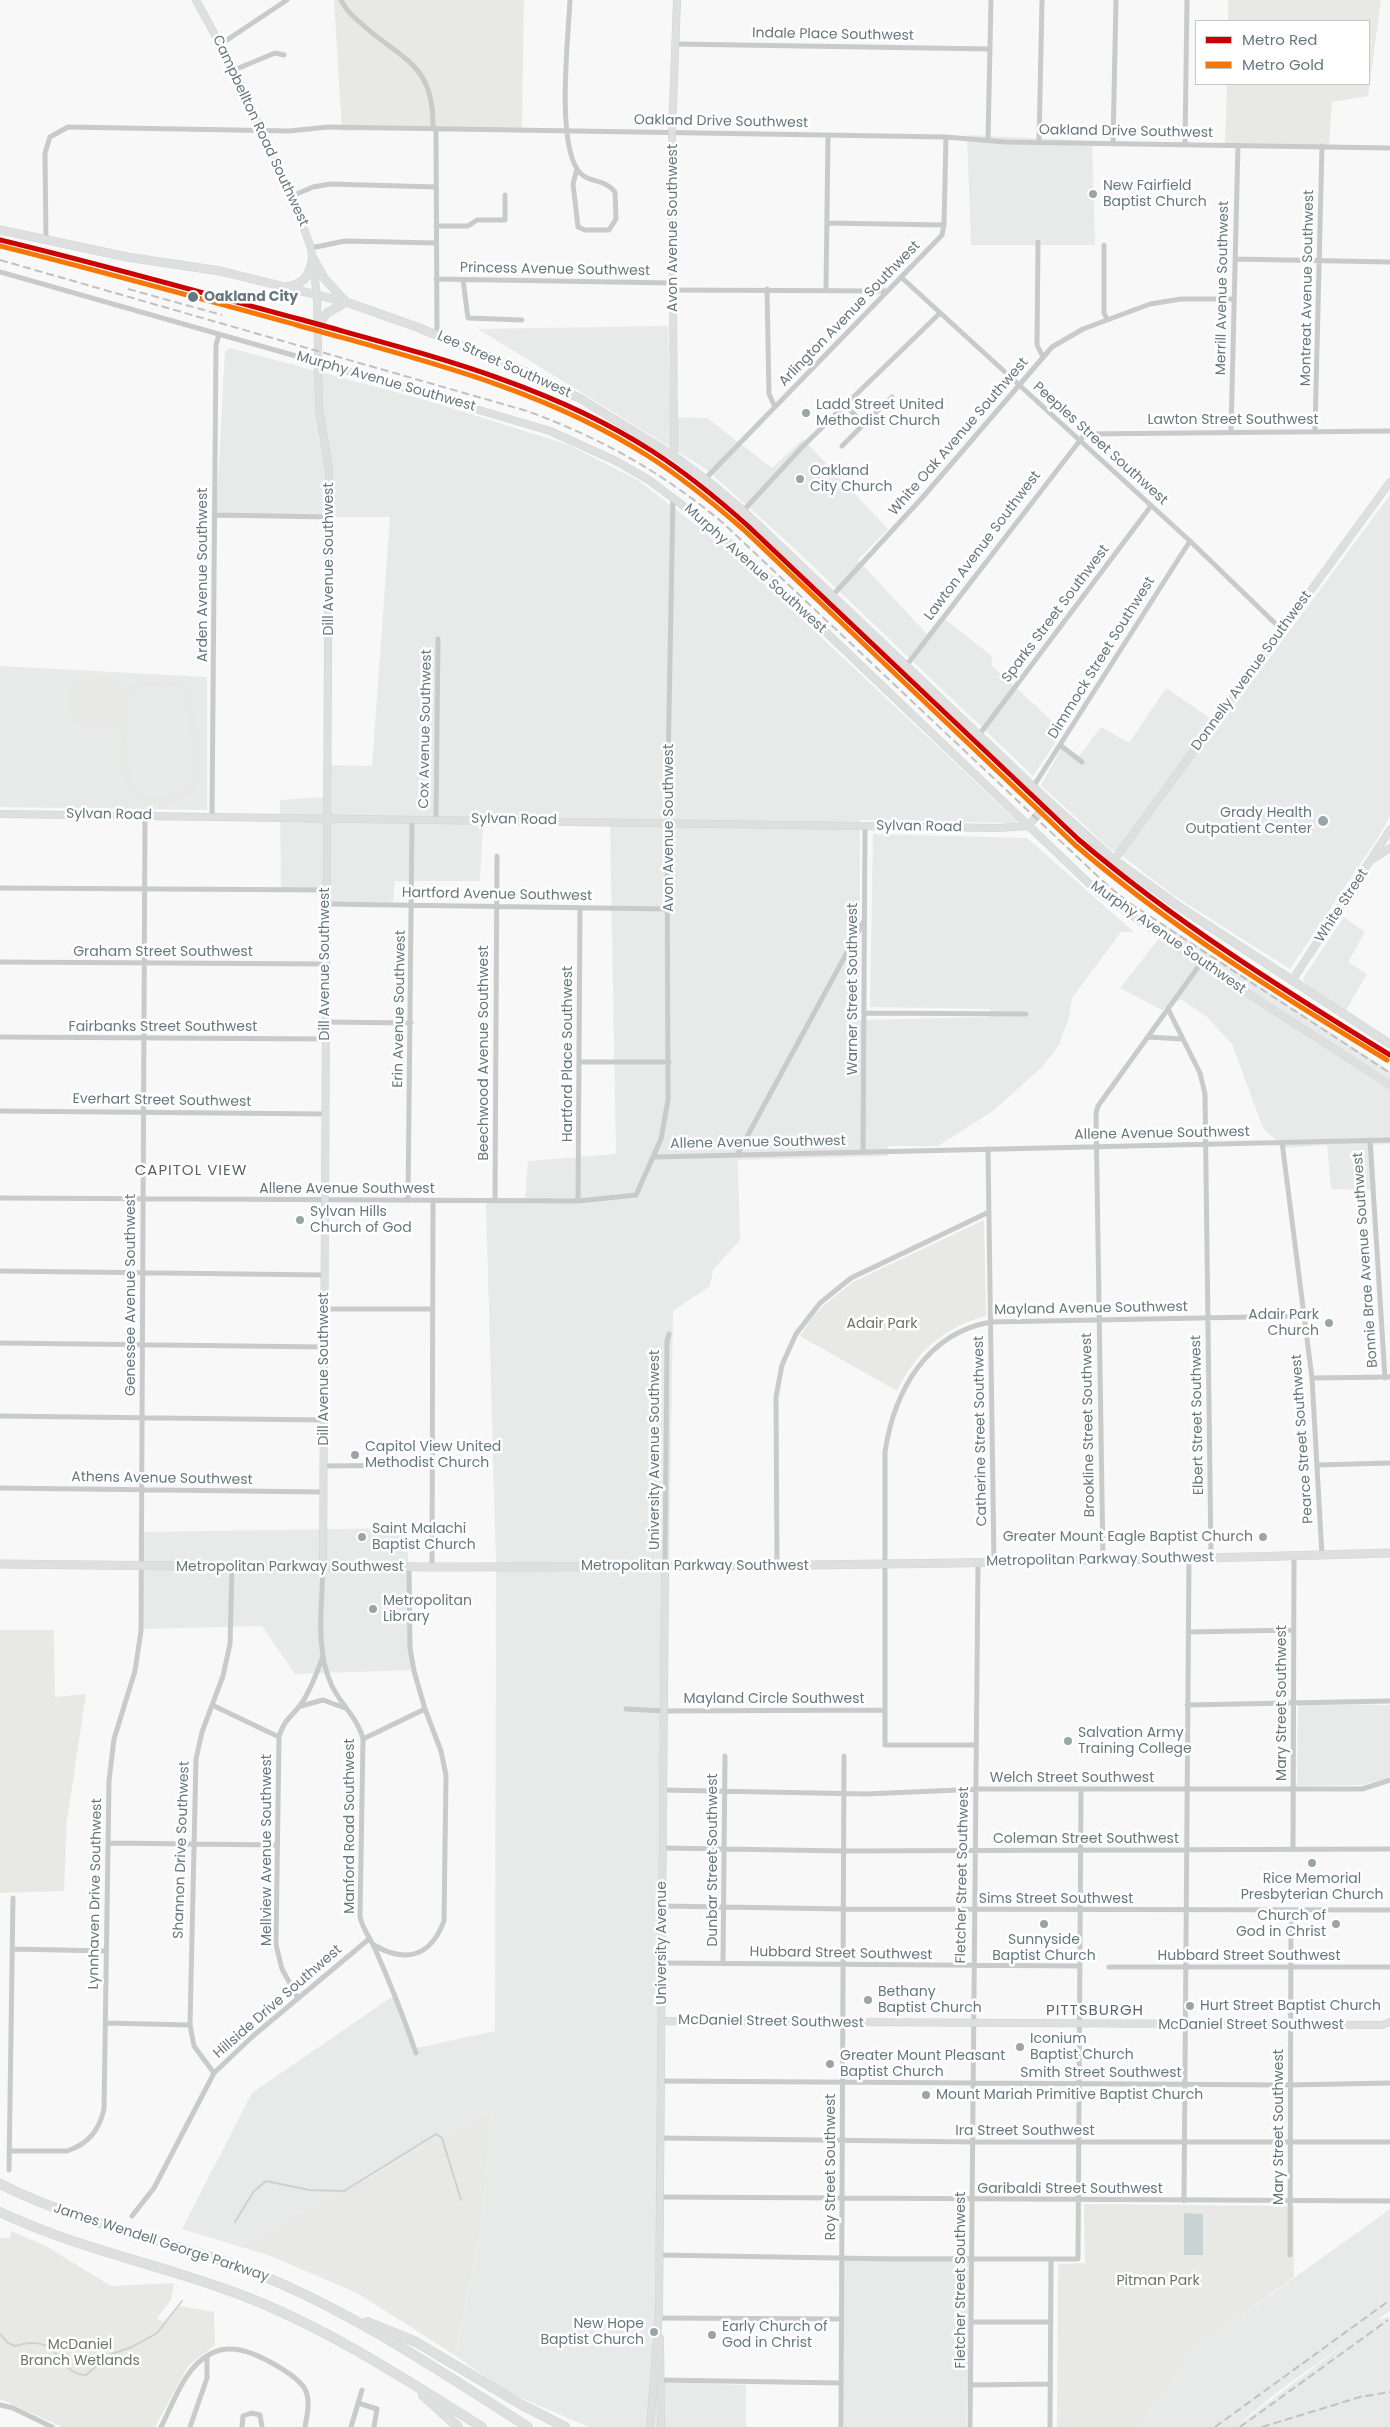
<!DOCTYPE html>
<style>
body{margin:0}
#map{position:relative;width:1390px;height:2427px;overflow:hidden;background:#f8f8f8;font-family:Poppins,sans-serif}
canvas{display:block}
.legend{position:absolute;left:1195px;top:20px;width:175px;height:65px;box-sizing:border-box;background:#fff;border:1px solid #c2c9cb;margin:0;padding:6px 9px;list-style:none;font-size:15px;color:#66787e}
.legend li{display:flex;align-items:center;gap:10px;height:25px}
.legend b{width:25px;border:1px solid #c2c9cb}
</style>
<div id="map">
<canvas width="1390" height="2427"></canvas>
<ul class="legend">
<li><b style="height:6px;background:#c00"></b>Metro Red</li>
<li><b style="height:6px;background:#f67705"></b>Metro Gold</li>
</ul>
</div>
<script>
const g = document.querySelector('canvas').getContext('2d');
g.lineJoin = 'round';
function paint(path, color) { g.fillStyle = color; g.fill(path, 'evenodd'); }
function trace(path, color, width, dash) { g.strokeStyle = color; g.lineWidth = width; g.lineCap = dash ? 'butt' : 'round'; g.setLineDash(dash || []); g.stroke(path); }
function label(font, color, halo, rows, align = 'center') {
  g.font = font + ' Poppins,sans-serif'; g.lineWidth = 5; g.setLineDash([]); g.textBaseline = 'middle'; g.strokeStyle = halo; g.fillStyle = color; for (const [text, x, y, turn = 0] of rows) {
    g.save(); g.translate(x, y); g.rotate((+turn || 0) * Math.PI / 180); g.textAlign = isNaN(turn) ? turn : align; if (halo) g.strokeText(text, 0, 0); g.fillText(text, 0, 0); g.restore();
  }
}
const built = new Path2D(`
 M967,135L1092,141L1095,245H971Z
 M668,326L670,417L707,418L772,468L803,439L888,529L858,560L927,634L941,616L993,657L991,665L1063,731L1033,776L794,548L706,469L478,329Z
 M230,348L429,401L569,445L639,481L727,549L1017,821L1016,823L860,820L859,1020L990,1017V1009L870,1007L873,834L1027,838L1134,932H1121L1072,998L1069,1017L1059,1045L1043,1066L993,1111L938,1146H888V1156L738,1160L740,1240L713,1270L710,1286L673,1311L662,2032L660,2382L746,2385V2427H589L505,2391L455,2355L481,2227L491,2112L238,2246L182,2229L252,2093L393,1996L412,2049L495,2031L496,1565L486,1202L525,1198L528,1161L616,1154L610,822H483L480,881H395L393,902L324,904V888H281L280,800L327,797L328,765L372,766L390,517L216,518L225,351Z
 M1390,495V816L1381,833L1290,969L1173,895L1124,857L1110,849L1041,785L1063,745L1079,756L1101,727L1129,743L1166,688L1220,725Z
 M0,666L207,677V810L0,807Z
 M1344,917L1365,932L1348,962L1367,974L1346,1010L1305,983L1303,978Z
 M1168,927L1390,1071V1144L1373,1145L1376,1190L1331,1189L1327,1145L1284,1148L1263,1128L1232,1044L1207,1017L1181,999L1162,1010L1120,988Z
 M407,1528L413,1670L295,1674L262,1626L140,1629V1532Z
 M1298,1704L1390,1705V1777L1362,1785L1297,1786Z
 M1390,2209V2311L1377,2320L1388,2317L1390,2319V2427H1135L1195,2349ZM1349,2341L1241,2423H1240L1280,2390Z
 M843,2256H974L966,2427H844Z`);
const green = new Path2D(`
 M334,0H524L522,129L439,128L342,131Z
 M1228,0H1381L1368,96L1332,102L1329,146L1225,144L1227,84H1369V21H1228Z
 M111,678L115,681L118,727C76,726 69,734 69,687L73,685V680Z
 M166,680L183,685L192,696L200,778C192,810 136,814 125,782L115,683H121L122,695L136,683ZM170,685L181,691L188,702L194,779C190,790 182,795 171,796C159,798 147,801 137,792C127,783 122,720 124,705C130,685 152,685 170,685Z
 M984,1220L986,1316C945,1326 915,1353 897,1391L800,1336L811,1319L824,1305L853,1282Z
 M0,1630H54L55,1697L86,1694L67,1820L64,1891L0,1893Z
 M491,2112L481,2227L455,2355L357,2293L268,2255L238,2246Z
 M1084,2204L1294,2206V2277L1195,2349L1136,2427H1057L1058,2264L1085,2263Z
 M11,2231L46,2246L111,2286L174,2283L171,2300L157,2318L163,2322L180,2306L214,2312L215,2345L188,2366L155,2427H62L0,2399V2238H10Z`);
const water = new Path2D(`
 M1184,2213L1203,2214V2255H1184Z`);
const stream = new Path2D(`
 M235,2222L254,2191L266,2181L309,2190L344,2191L436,2134L442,2138L461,2200
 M0,2334L8,2343L15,2346C63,2331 56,2375 86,2375L109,2355L132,2347L157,2333L182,2301`);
const street = new Path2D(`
 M341,0C346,11 355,18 364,26C405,62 434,64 433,129
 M570,0C568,40 557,137 577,169C586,184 603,177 615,192L616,219L609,230H585L578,227L573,184L577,169
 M221,44L287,0
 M676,44L990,49
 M234,70L275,53L284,55
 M436,129L437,336
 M988,140L991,0
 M1039,142L1042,0
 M1113,143L1116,0
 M1185,144L1187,0
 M292,196L313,187L330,184L436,187
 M827,223L944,225
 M436,226H468L477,220H505V195
 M46,241L45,153L50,137L68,127L289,131L328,127L946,137L1005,142L1390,148
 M1038,242L1037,345L1043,357
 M1104,245V313L1107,319
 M311,248L345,241L436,243
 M1235,259L1390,262
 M0,272L317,362
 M901,277L1190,541L1282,630
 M436,279L673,283
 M463,280L468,318L522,320
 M767,289L769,394L775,407
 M826,289L828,135
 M673,290L888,291
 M864,424L892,397
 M1315,430L1322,146
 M1231,431L1238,145
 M842,446L864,424L845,405
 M705,479L942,235L944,225L946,137
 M743,511L803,446L940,313
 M215,515L329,517
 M832,596L922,498L1052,347L1083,329L1150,304L1181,299H1234
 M906,666L1085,434L1390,431
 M979,735L1151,506
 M1060,745L1082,762
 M1033,787L1190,541
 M212,816L216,345L219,334
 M436,819L438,639
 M0,888L326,890
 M326,904L668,909
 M0,962L325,964
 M1168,1009L1200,1073L1205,1094L1211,1558
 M864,1013L1026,1014
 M325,1022L411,1023
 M0,1037L325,1039
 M1148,1037L1183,1039
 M579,1062H669
 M0,1111L324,1114
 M1370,1140L1385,1378
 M1282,1142L1312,1378L1322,1555
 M988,1149L994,1563
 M863,1152L865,826
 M737,1155L864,921
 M654,1157L1390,1140
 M0,1198L578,1201L636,1195L661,1139L668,1100L667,822L673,497
 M408,1201L412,819
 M495,1201L497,856
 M578,1201L580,908
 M0,1271L324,1275
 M324,1309H432
 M0,1343L324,1347
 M1312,1378L1390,1377
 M0,1416L323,1420
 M1317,1465L1390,1463
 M323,1466L432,1465
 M0,1488L323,1492
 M1103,1561L1096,1113L1098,1106L1201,963
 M777,1566L776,1397L782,1365L796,1334L820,1303L851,1278L989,1212
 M432,1567L433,1201
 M665,1567L667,1341L669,1334
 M323,1568C322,1606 315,1651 332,1686C341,1705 358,1718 363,1739L360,1917C363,1930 371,1939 376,1951C391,1985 404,2018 416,2053
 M1188,1632L1294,1630
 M212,1705L279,1737
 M1187,1705L1390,1701
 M301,1706L323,1700L345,1708
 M626,1709L664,1711L885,1710
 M363,1739L425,1709
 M976,1745H885V1452C894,1392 926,1333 991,1322L1304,1316
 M663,1790L867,1794L980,1789H1362L1390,1780
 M108,1843L277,1845
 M663,1848L844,1851L1390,1849
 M1293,1850L1294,1556
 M662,1906L844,1909L1390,1910
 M374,1945C406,1964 431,1956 444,1921L446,1775L441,1751L425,1709L414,1671L410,1648L409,1567
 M12,1949L106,1951
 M662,1963L1079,1966
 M723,1964L725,1756
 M1109,1967H1390
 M298,1998L282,1969L276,1945L279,1737C284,1719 292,1717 301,1704C311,1690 317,1672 323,1656
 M105,2023L190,2025
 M214,2073L194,2046L190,2025L196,1759L202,1732L223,1676L230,1644L232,1567
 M661,2081L1287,2085L1390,2083
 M661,2138L973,2142H1390
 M9,2151H67C88,2144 99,2131 104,2109L109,1781L114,1739L135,1671L141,1631L145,815
 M9,2170L13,1898
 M660,2197L1390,2201
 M1184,2201L1189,1559
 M132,2216L154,2188L214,2073L253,2036L369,1939
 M660,2255L895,2259H1078L1081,1789
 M1290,2255L1291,1910
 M659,2318L841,2319
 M971,2322H1051
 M659,2380L841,2383
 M971,2385L1051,2384
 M358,2403L377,2409L374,2427
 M0,2405L13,2408L52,2427
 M161,2427C174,2402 184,2368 210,2354C219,2349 230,2348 240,2350C257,2353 296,2374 305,2389C311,2402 307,2414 305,2427
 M190,2427L207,2378V2356
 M242,2427L243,2416L251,2413L260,2415L262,2427
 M351,2427L362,2390
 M841,2427L844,1756
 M970,2427L978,1563
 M1050,2427L1051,2259`);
const secondary = new Path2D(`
 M196,0L234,70L294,201L311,248L317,296L319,408L329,469L323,1568
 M317,362L550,431L616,461L649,480L714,529L783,591L1098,892L1201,963L1390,1085
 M674,456L672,133L677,0
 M0,814L998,828L1028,826
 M1028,826L1049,802
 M1373,859L1390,848
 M1114,860L1390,482
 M1292,981L1390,830
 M662,2021L1382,2025L1390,2022
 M660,2338L661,2427
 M650,2427L659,2314L665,1567`);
const primary = new Path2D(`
 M0,230L127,257L220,271L346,302L417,327L526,372L581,399L674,456L705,479L743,511L1049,802L1114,860L1178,906L1390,1044
 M313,258L324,278L346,302
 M285,287C304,285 309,276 313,258
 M318,326L327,313L346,302
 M0,1564C463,1570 927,1567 1390,1553`);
const highway = new Path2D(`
 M0,2184C79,2224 168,2239 251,2271C350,2310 438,2370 528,2427
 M0,2212C81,2251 171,2266 254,2300C335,2333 408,2381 482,2427
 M367,2322L416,2342L522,2405L565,2427
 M423,2395L458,2427`);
const rail = new Path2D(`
 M0,260L527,411C601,438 662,472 723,523L1107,885L1128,902L1390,1073
 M128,289L222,315
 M1215,2427L1390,2300
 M1240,2427L1388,2320
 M1262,2427L1360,2397L1390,2392`);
const metro1 = new Path2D(`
 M0,240C100,264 199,292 299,319C420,353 545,382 652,451C686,473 718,499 748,526L1078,839C1175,922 1282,989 1390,1055`);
const metro2 = new Path2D(`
 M0,246C100,271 198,298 297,325C417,359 542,388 648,456C683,478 714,504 744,530L1074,844C1170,927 1278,994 1387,1060`);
const markers = [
 [1093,194,5,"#99a5a9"],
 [193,297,6,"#66787e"],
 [806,413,5,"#99a5a9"],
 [800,479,5,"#99a5a9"],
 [1323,821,6,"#99a5a9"],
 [300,1220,5,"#99a5a9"],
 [1329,1323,5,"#99a5a9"],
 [355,1455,5,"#99a5a9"],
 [362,1537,5,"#99a5a9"],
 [1263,1537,5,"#99a5a9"],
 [373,1609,5,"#99a5a9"],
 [1068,1741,5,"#99a5a9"],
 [1312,1863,5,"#99a5a9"],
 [1044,1924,5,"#99a5a9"],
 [1336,1924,5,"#99a5a9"],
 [868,2000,5,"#99a5a9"],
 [1190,2006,5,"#99a5a9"],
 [1020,2047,5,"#99a5a9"],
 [830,2064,5,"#99a5a9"],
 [926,2095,5,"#99a5a9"],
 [654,2332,5,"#99a5a9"],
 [712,2335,5,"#99a5a9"]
];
const streetNames = [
 ["Indale Place Southwest",833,35,1],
 ["Oakland Drive Southwest",721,122,1],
 ["Campbellton Road Southwest",260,131,65],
 ["Oakland Drive Southwest",1126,132,1],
 ["Avon Avenue Southwest",673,228,-90],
 ["Princess Avenue Southwest",555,270,1],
 ["Merrill Avenue Southwest",1223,288,-89],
 ["Montreat Avenue Southwest",1308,288,-89],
 ["Arlington Avenue Southwest",850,314,-46],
 ["Lee Street Southwest",504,365,24],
 ["Murphy Avenue Southwest",386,382,16],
 ["Lawton Street Southwest",1233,420],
 ["White Oak Avenue Southwest",959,437,-49],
 ["Peeples Street Southwest",1100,444,42],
 ["Lawton Avenue Southwest",983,546,-53],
 ["Dill Avenue Southwest",329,559,-90],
 ["Murphy Avenue Southwest",755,569,42],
 ["Arden Avenue Southwest",203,575,-90],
 ["Sparks Street Southwest",1056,614,-53],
 ["Dimmock Street Southwest",1102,658,-58],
 ["Donnelly Avenue Southwest",1252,671,-54],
 ["Cox Avenue Southwest",426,729,-89],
 ["Sylvan Road",109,815,1],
 ["Sylvan Road",514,820,1],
 ["Sylvan Road",919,827,1],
 ["Avon Avenue Southwest",669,828,-90],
 ["Hartford Avenue Southwest",497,895,1],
 ["White Street",1342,906,-57],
 ["Murphy Avenue Southwest",1168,938,35],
 ["Graham Street Southwest",163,952],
 ["Dill Avenue Southwest",325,964,-90],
 ["Warner Street Southwest",853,989,-90],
 ["Erin Avenue Southwest",400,1009,-89],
 ["Fairbanks Street Southwest",163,1027],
 ["Beechwood Avenue Southwest",484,1053,-90],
 ["Hartford Place Southwest",568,1054,-90],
 ["Everhart Street Southwest",162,1101,1],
 ["Allene Avenue Southwest",1162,1134,-1],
 ["Allene Avenue Southwest",758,1143,-1],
 ["Allene Avenue Southwest",347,1189],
 ["Bonnie Brae Avenue Southwest",1366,1260,-94],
 ["Genessee Avenue Southwest",131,1295,-90],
 ["Mayland Avenue Southwest",1091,1309,-1],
 ["Dill Avenue Southwest",324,1369,-90],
 ["Elbert Street Southwest",1198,1415,-91],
 ["Brookline Street Southwest",1089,1425,-91],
 ["Catherine Street Southwest",981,1431,-91],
 ["Pearce Street Southwest",1303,1439,-94],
 ["University Avenue Southwest",655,1450,-90],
 ["Athens Avenue Southwest",162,1479,1],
 ["Metropolitan Parkway Southwest",1100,1560,-1],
 ["Metropolitan Parkway Southwest",695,1566],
 ["Metropolitan Parkway Southwest",290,1567],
 ["Mayland Circle Southwest",774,1699],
 ["Mary Street Southwest",1282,1703,-90],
 ["Welch Street Southwest",1072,1778],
 ["Manford Road Southwest",350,1826,-90],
 ["Coleman Street Southwest",1086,1839],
 ["Shannon Drive Southwest",182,1850,-88],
 ["Mellview Avenue Southwest",267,1850,-90],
 ["Dunbar Street Southwest",713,1860,-90],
 ["Fletcher Street Southwest",963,1875,-89],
 ["Lynnhaven Drive Southwest",96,1894,-89],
 ["Sims Street Southwest",1056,1899],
 ["University Avenue",662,1943,-90],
 ["Hubbard Street Southwest",841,1954,1],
 ["Hubbard Street Southwest",1249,1956],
 ["Hillside Drive Southwest",278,2002,-41],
 ["McDaniel Street Southwest",771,2022,1],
 ["McDaniel Street Southwest",1251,2025],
 ["Smith Street Southwest",1101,2073],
 ["Mary Street Southwest",1279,2127,-90],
 ["Ira Street Southwest",1025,2131],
 ["Roy Street Southwest",831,2167,-90],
 ["Garibaldi Street Southwest",1070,2189],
 ["James Wendell George Parkway",161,2243,18],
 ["Fletcher Street Southwest",961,2280,-90]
];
const poiNames = [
 ["New Fairfield",1103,186],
 ["Baptist Church",1103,202],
 ["Ladd Street United",816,405],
 ["Methodist Church",816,421],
 ["Oakland",810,471],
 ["City Church",810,487],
 ["Grady Health",1312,813,"right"],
 ["Outpatient Center",1312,829,"right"],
 ["Sylvan Hills",310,1212],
 ["Church of God",310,1228],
 ["Adair Park",1319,1315,"right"],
 ["Church",1319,1331,"right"],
 ["Capitol View United",365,1447],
 ["Methodist Church",365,1463],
 ["Saint Malachi",372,1529],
 ["Baptist Church",372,1545],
 ["Greater Mount Eagle Baptist Church",1253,1537,"right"],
 ["Metropolitan",383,1601],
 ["Library",383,1617],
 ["Salvation Army",1078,1733],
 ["Training College",1078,1749],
 ["Rice Memorial",1312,1879,"center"],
 ["Presbyterian Church",1312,1895,"center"],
 ["Church of",1326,1916,"right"],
 ["God in Christ",1326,1932,"right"],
 ["Sunnyside",1044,1940,"center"],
 ["Baptist Church",1044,1956,"center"],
 ["Bethany",878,1992],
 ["Baptist Church",878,2008],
 ["Hurt Street Baptist Church",1200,2006],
 ["Iconium",1030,2039],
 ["Baptist Church",1030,2055],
 ["Greater Mount Pleasant",840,2056],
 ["Baptist Church",840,2072],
 ["Mount Mariah Primitive Baptist Church",936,2095],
 ["New Hope",644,2324,"right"],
 ["Baptist Church",644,2340,"right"],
 ["Early Church of",722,2327],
 ["God in Christ",722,2343]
];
const stopNames = [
 ["Oakland City",204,297]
];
const parkNames = [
 ["Adair Park",882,1324],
 ["Pitman Park",1158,2281],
 ["McDaniel",80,2345],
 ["Branch Wetlands",80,2361]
];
const neighbourhoodNames = [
 ["CAPITOL VIEW",191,1171],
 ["PITTSBURGH",1095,2011]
];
paint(built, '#e8e9e9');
paint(green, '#e8e9e5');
paint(water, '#cad3d4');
trace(stream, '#cad3d4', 2);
trace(secondary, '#d3d4d5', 8);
trace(primary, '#d3d4d4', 9);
trace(highway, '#d3d4d4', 10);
trace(street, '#c9cbcb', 5);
trace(secondary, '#dedfdf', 7);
trace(primary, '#dedfdf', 8);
trace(highway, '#dedfdf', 9);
trace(rail, '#bfc1c2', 2, [8, 4]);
trace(metro1, '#c00', 5);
trace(metro2, '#f67705', 5);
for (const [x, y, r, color] of markers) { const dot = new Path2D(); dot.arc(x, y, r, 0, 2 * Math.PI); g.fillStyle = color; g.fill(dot); trace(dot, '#fff', 2); }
label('14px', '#66787e', '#fff', streetNames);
label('14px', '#66787e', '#fff', poiNames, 'left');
label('bold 14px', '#66787e', '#fff', stopNames, 'left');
label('14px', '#6b7765', '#fff', parkNames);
g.letterSpacing = '1px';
label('15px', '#58656a', '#fff', neighbourhoodNames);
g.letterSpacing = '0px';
</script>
